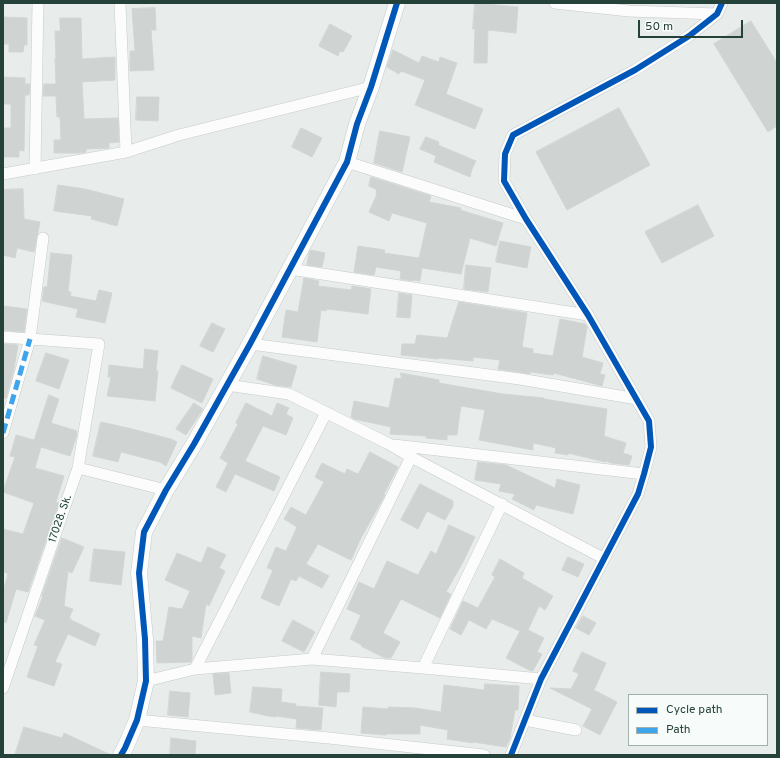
<!DOCTYPE html>
<style>
body{margin:0}
#map{position:relative;width:780px;height:758px;overflow:hidden;background:#e8edeb;font-family:Overpass,sans-serif}
canvas{display:block}
.frame{position:absolute;inset:0;border:4px solid #24423a;pointer-events:none}
.legend{position:absolute;left:628px;top:694px;width:140px;height:52px;box-sizing:border-box;background:#f7fbf9;border:1px solid #a3b1ad;margin:0;padding:5px 7px;list-style:none;font-size:12px;color:#24423a}
.legend li{display:flex;align-items:center;gap:8px;height:20px}
.legend b{width:20px;border:1px solid #a3b1ad}
.scale{position:absolute;left:638px;top:20px;width:105px;height:18px;box-sizing:border-box;border:2px solid #24423a;border-top:0;padding-left:5px;font-size:12px;line-height:14px;white-space:nowrap;color:#24423a;-webkit-text-stroke:3px #f7fbf9;paint-order:stroke}
</style>
<div id="map">
<canvas width="780" height="758"></canvas>
<div class="frame"></div>
<ul class="legend">
<li><b style="height:5px;background:#0057b8"></b>Cycle path</li>
<li><b style="height:5px;background:#3ea4ec"></b>Path</li>
</ul>
<div class="scale">50 m</div>
</div>
<script>
const g = document.querySelector('canvas').getContext('2d');
g.lineJoin = 'round';
function paint(path, color) { g.fillStyle = color; g.fill(path, 'evenodd'); }
function trace(path, color, width, dash) { g.strokeStyle = color; g.lineWidth = width; g.lineCap = dash ? 'butt' : 'round'; g.setLineDash(dash || []); g.stroke(path); }
function label(font, color, halo, rows, align = 'center') {
  g.font = font + ' Overpass,sans-serif'; g.lineWidth = 3; g.setLineDash([]); g.textBaseline = 'middle'; g.strokeStyle = halo; g.fillStyle = color; for (const [text, x, y, turn = 0] of rows) {
    g.save(); g.translate(x, y); g.rotate((+turn || 0) * Math.PI / 180); g.textAlign = isNaN(turn) ? turn : align; if (halo) g.strokeText(text, 0, 0); g.fillText(text, 0, 0); g.restore();
  }
}
const building = new Path2D(`
 M475,3L518,7L516,33L488,30L487,63H474L475,29H473Z
 M155,8L156,30H151L154,70L130,71V51H135L132,9Z
 M3,17L27,18V45H24L23,52H9V44H3Z
 M60,18H81L82,59L115,57V80L82,82L84,119L118,118L119,142L109,143V148L86,149V152L80,153H54V140H61L60,117H57L56,96H43L44,84H56L55,58H56L55,31H60Z
 M751,21L777,63V126L768,132L714,44Z
 M330,24L352,36L343,52L340,51L338,56L319,46Z
 M393,50L419,63L422,56L439,62L440,57L457,63L446,94L483,109L475,129L415,105L425,80L401,71L399,74L387,67Z
 M3,77L25,78V84H30L29,95H25L24,151L19,150V157H3V128H11V104H3Z
 M137,97H159L158,121L136,120Z
 M619,108L650,165L567,210L536,152Z
 M301,128L322,138L312,157L292,147Z
 M380,131L410,137L402,172L374,163Z
 M426,137L439,142L438,145L476,161L472,169L470,177L434,162L436,156L420,149Z
 M371,177L431,196L429,202L461,208L460,210L503,223L496,246L470,238L461,274L422,268L420,281L413,280V281L400,279L401,271L376,267L374,275L354,272L358,246L385,250L384,253L419,258L427,223L392,213L389,221L369,212L377,194L376,193L377,190L369,186Z
 M58,185L85,189L124,199L117,226L91,219L92,216L54,211Z
 M23,189L24,219L40,222L34,252L17,248L15,258L3,255V190Z
 M698,205L714,236L662,263L645,232Z
 M500,241L531,247L527,268L496,262Z
 M311,250L325,253L322,267L307,265L309,253Z
 M51,253L72,255L68,292H71L70,296L96,301L99,290L112,293L105,323L76,317L78,309L42,301L44,287H47Z
 M466,265L491,268L488,292L464,289Z
 M304,278L319,281L318,286L351,290L352,286L371,289L368,314L327,309L326,311L321,310L317,342L282,337L286,310L298,312L303,283Z
 M399,293L412,295L410,318L397,317Z
 M459,302L527,313L522,347L533,349V353L553,356L560,319L585,324L587,327L582,357L603,363L600,374L605,375L602,386L554,373L553,375L530,372V374L498,369L500,360L473,357V361L438,358V359L401,355L402,344H415L417,335L447,338Z
 M3,306L27,309L24,332L3,330Z
 M212,323L225,329L213,352L200,346Z
 M3,344L18,345L14,369L6,398H3Z
 M145,349L158,351L156,371H158L155,401L107,396L111,377H108L109,365L143,369Z
 M46,353L69,360L59,389L36,381Z
 M263,356L297,366L291,387L275,385L257,379Z
 M182,365L213,379L202,403L171,388Z
 M401,373L439,380V383L503,394L544,398V399L607,409L604,436L626,443L623,453L632,456L629,465L611,463L606,461L605,462L568,453V455L555,453L556,448L533,443V450L479,440L485,410L461,406L459,419L457,435H447V440L426,438V436L390,434L391,427L354,419L351,417L354,401L389,408L395,378L401,379Z
 M49,395L59,399L51,423L77,431L76,438L70,456L41,447L35,468L64,476L56,502L59,503L28,592L16,589L6,623L3,622V592L8,574L3,571V529L23,534L34,503L3,492V491L15,457L10,456L16,435L34,440Z
 M194,403L203,409L186,435L176,429Z
 M246,403L272,416L277,403L289,408L286,414L293,418L286,435L263,426L245,461L280,477L274,491L235,474L226,492L216,487L228,463L220,458L238,424L236,423Z
 M101,422L132,429L171,439L177,442L166,466L160,462L121,452L118,462L93,456Z
 M370,452L398,467L384,494L385,495L361,538L351,560L318,544L306,564L329,576L322,588L299,576L296,581L291,579L279,606L261,598L273,570L267,568L276,547L286,551L297,527L284,519L291,507L306,515L324,482L315,477L322,463L345,474L347,469L358,474Z
 M478,462L506,465L555,488L557,479L580,485L573,514L536,505L534,510L512,499L515,494L499,491L501,484L475,480Z
 M420,484L453,501V506L445,520L427,511L418,529L401,520Z
 M449,525L475,537L463,562L446,592L451,594L440,618L401,599L383,633L400,642L391,658H385L361,646L362,645L350,639L361,615L347,609L359,582L374,589L387,561L418,575L431,551L436,554Z
 M62,538L84,547L72,573L68,571L64,606L73,609L69,618L71,619V620L100,634L95,646L68,634L55,662L62,664L54,686L27,677L38,646L34,645L45,620L35,616L43,596H42Z
 M208,547L226,555L219,568L225,571L209,606L206,604L201,638L192,636V659L191,662L157,663L156,641H163L169,607L182,609L190,591L165,580L177,553L201,563Z
 M94,549L125,552L121,585L90,581Z
 M568,557L584,564L578,577L562,570Z
 M500,559L524,573L522,578L553,596L545,610L539,606L528,630L544,638L537,652L542,654L533,671H531L506,658L520,631L492,619L486,629L469,620L461,635L450,629L463,601L478,608L495,577L492,575Z
 M583,616L596,623L589,635L576,628Z
 M293,620L315,632L304,652L282,641Z
 M582,652L606,663L594,690L617,702L600,735L583,726L592,709L550,688L571,689L579,674L573,671Z
 M321,672L350,674L349,692H337L336,707L319,705Z
 M229,673L231,693L215,695L213,674Z
 M485,684L519,686L518,710H515L510,738L506,747L473,742V743L447,739L448,730L420,725V734H386V735L361,733L363,707L388,709V707L415,708L441,712L444,685L484,690Z
 M253,687L282,689L281,702L296,704L295,706L323,708L321,730L296,728L297,719L276,716V717L268,716L250,712Z
 M170,691L190,693L188,717L168,715Z
 M24,727L62,738L64,733L111,755H15Z
 M171,738L196,741L195,755H170Z`);
const street = new Path2D(`
 M120,3L126,152
 M555,3L629,11L717,14
 M347,162L526,219
 M35,169L38,3
 M3,174L126,152L179,135L371,87
 M290,269L588,315
 M3,337L99,344L78,468L3,688
 M250,344L520,379L637,399
 M227,385L289,394L389,444L411,457L603,558
 M3,433L30,339L43,238
 M394,445L644,474
 M78,468L166,490
 M312,659L411,457
 M423,668L502,504
 M195,669L326,413
 M146,681L195,669L312,659L423,668L541,679
 M137,720L329,738L484,755
 M525,720L576,730
 M511,755L541,679L638,494L644,474L651,447L649,421L588,315L526,219L504,181L505,154L513,135L635,70L689,36L717,14L722,3`);
const secondary = new Path2D(`
 M121,755L125,748L137,720L146,681L145,639L139,573L144,532L166,490L194,444L250,344L347,162L357,124L371,87L397,3`);
const quiet = new Path2D(`
 M3,433L30,339`);
const cycleway = new Path2D(`
 M121,755L125,748L137,720L146,681L145,639L139,573L144,532L166,490L194,444L250,344L347,162L357,124L371,87L397,3
 M511,755L541,679L638,494L644,474L651,447L649,421L588,315L526,219L504,181L505,154L513,135L635,70L689,36L717,14L722,3`);
const streetNames = [
 ["17028. Sk.",61,519,-71]
];
paint(building, '#cfd4d2');
trace(building, '#d1d6d4', 1);
trace(street, '#c5cac8', 12);
trace(secondary, '#c3cbc8', 17);
trace(street, '#fcfcfc', 11);
trace(secondary, '#fcfcfc', 16);
trace(quiet, '#3ea4ec', 5, [10, 5]);
trace(cycleway, '#0057b8', 6);
label('11px', '#24423a', '#f7fbf9', streetNames);
</script>
